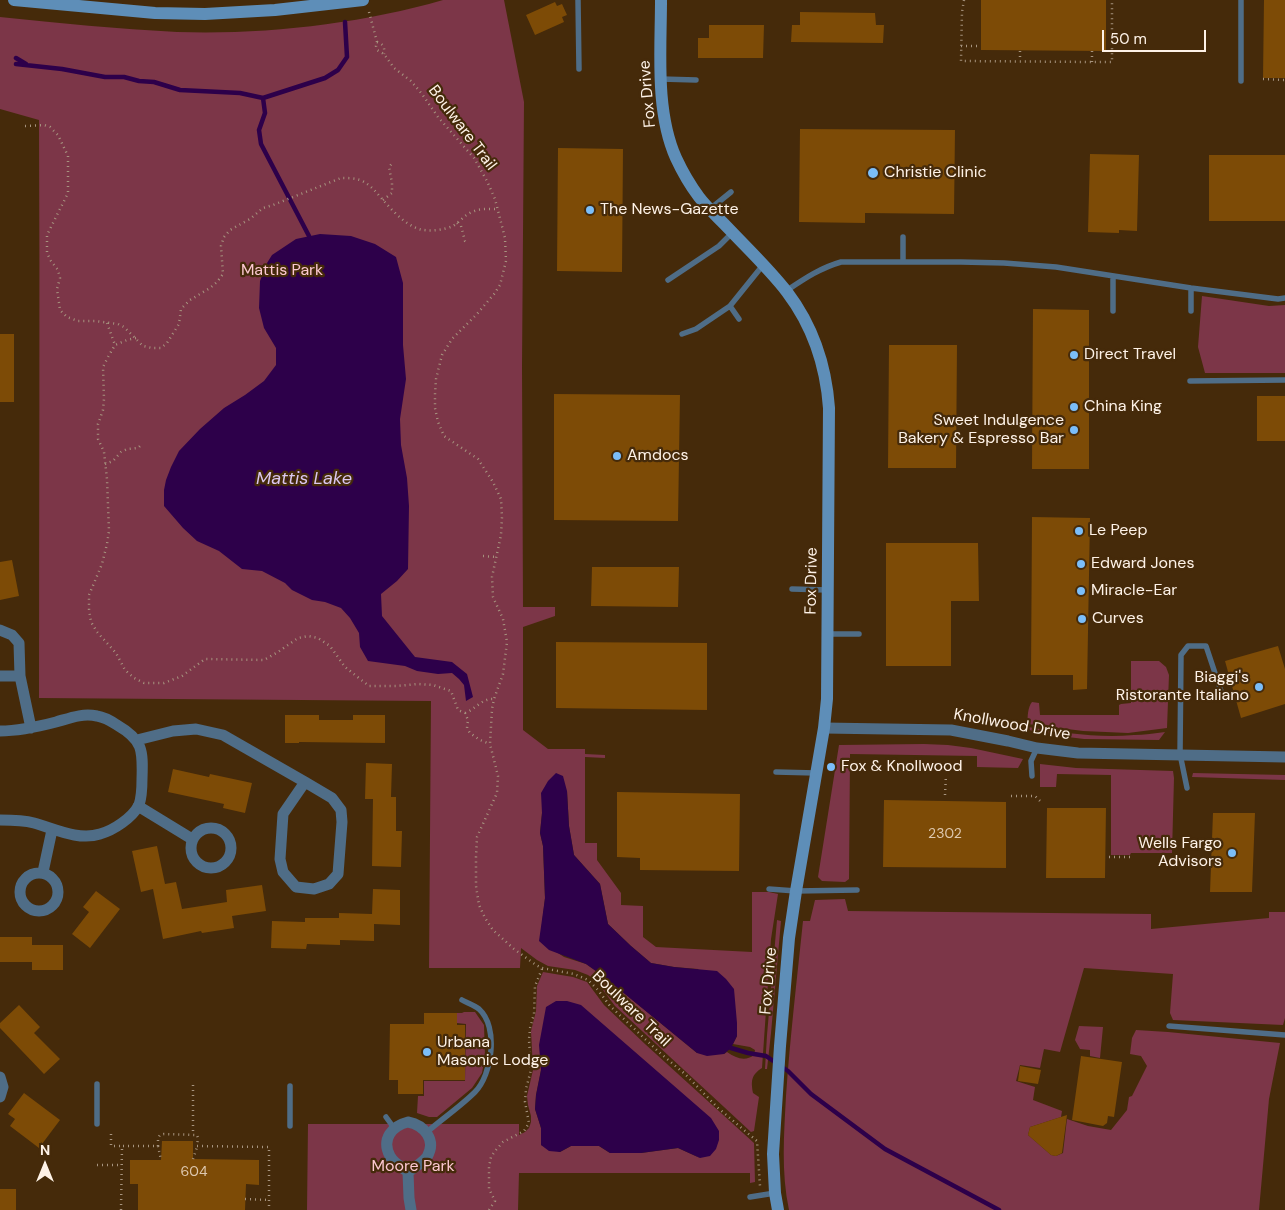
<!DOCTYPE html>
<style>
body{margin:0}
#map{position:relative;width:1285px;height:1210px;overflow:hidden;background:#452a0a;font-family:"DM Sans",sans-serif}
canvas{display:block}
.north{position:absolute;left:20px;top:1140px;width:50px;height:50px;-webkit-text-stroke:4px #452a0a;paint-order:stroke;rotate:0deg;font-size:14px;font-weight:700;line-height:20px;text-align:center;color:#fef2e7}
.north::after{content:'';display:block;margin:auto;width:18px;height:22px;background:#fef2e7;clip-path:polygon(50% 0,100% 100%,50% 72%,0 100%)}
.scale{position:absolute;left:1102px;top:30px;width:104px;height:22px;box-sizing:border-box;border:2px solid #fef2e7;border-top:0;padding-left:6px;font-size:15px;line-height:18px;white-space:nowrap;color:#fef2e7;-webkit-text-stroke:4px #452a0a;paint-order:stroke}
</style>
<div id="map">
<canvas width="1285" height="1210"></canvas>
<div class="north">N</div>
<div class="scale">50 m</div>
</div>
<script>
const g = document.querySelector('canvas').getContext('2d');
g.lineJoin = 'round';
function paint(path, color) { g.fillStyle = color; g.fill(path, 'evenodd'); }
function trace(path, color, width, dash) { g.strokeStyle = color; g.lineWidth = width; g.lineCap = dash ? 'butt' : 'round'; g.setLineDash(dash || []); g.stroke(path); }
function label(font, color, halo, rows, align = 'center') {
  g.font = font + ' "DM Sans",sans-serif'; g.lineWidth = 4.5; g.setLineDash([]); g.textBaseline = 'middle'; g.strokeStyle = halo; g.fillStyle = color; for (const [text, x, y, turn = 0] of rows) {
    g.save(); g.translate(x, y); g.rotate((+turn || 0) * Math.PI / 180); g.textAlign = isNaN(turn) ? turn : align; if (halo) g.strokeText(text, 0, 0); g.fillText(text, 0, 0); g.restore();
  }
}
const green = new Path2D(`
 M443,0H504L524,102L522,366L523,607H555V616L523,627V730L548,749H585V754L605,755V758L585,757V843H597V860L621,893V905L643,906V937L656,947L752,952V892H769L778,894L771,939L762,1068C751,1075 751,1081 753,1093L759,1097L754,1131L751,1132L615,1006L596,981L588,975L575,970L548,966L537,960L521,948L520,968H429L431,701L39,698C39,505 40,312 39,120L0,109V17C59,23 118,29 177,32C264,35 360,24 443,0ZM567,791L569,826L574,855L600,884L608,924L631,946L651,963L674,967L698,969L737,1036L733,1044L750,1047L755,1050L754,1055C745,1062 736,1058 727,1052L724,1054L697,1053L603,976L586,964L564,957L540,941L545,898L543,846L540,833L542,813Z
 M1202,296L1269,306L1285,305V373H1205L1198,347Z
 M1131,661H1159L1166,667L1169,675L1167,728L1128,733L1083,731L1028,724C1027,717 1028,707 1032,702L1039,703L1040,715H1119V705L1121,704L1131,703Z
 M1028,727C1063,733 1098,738 1134,735C1144,735 1155,733 1165,732L1159,740L1084,739L1035,733L1030,730Z
 M924,744L948,745L971,748L1023,759L1018,768L977,767V756L850,754L849,879L845,882L822,881L818,877L839,745Z
 M1040,764L1076,768L1173,771L1174,778L1172,853H1131L1130,855H1111V775L1057,774L1056,787H1040Z
 M1193,773L1285,775V780L1192,777Z
 M845,899L848,911L1151,914V929L1269,918V912H1285V1018L1283,1025L1173,1020L1170,1013L1173,974L1084,968L1060,1052L1044,1049L1040,1068L1020,1065L1016,1081L1035,1087L1033,1100L1062,1111L1061,1117L1030,1127L1028,1135L1051,1155L1056,1156L1063,1153L1067,1119L1088,1126L1111,1130L1127,1110L1129,1097L1132,1096L1147,1066L1141,1056L1130,1054L1132,1038L1136,1030L1168,1032L1280,1043L1269,1099L1259,1210H789C781,1172 784,1134 786,1096C790,1038 797,979 803,921H810L815,900Z
 M777,920L781,921L771,1033L767,1069H765L767,1035Z
 M543,972L573,977L587,982L604,1005L645,1044L754,1143L755,1182L750,1183V1173H519L518,1210H307L308,1124H519V1135L525,1132L529,1128L531,1122V1116L528,1105L527,1096L533,1070L531,1031L536,1011L537,986ZM541,1070L700,1158L678,1148L641,1153H610L599,1146H571L560,1152L541,1145V1128L535,1109L536,1095Z
 M464,1012H475L484,1025L485,1056L482,1073L472,1088L437,1117H429L417,1113L418,1096H424V1081H465L466,1024L457,1023V1013H462Z
 M1079,1026L1103,1027L1100,1058L1090,1056V1050L1080,1049L1075,1040Z`);
const water = new Path2D(`
 M320,234L351,236L375,244L396,257L403,283V345L406,379L400,419L401,445L407,478L409,506L408,569L397,581L381,594L382,616L415,657L452,662L467,674L473,697L466,701L464,685L459,679L452,673L438,674L417,671L405,666L368,661L360,647L359,633L350,618L341,608L325,602L312,600L292,590L285,583L262,571L242,569L219,551L197,541L183,528L164,506V490L166,480L171,467L179,451L200,429L224,408L245,395L264,381L276,365V348L264,328L259,308L260,281L267,263L272,255L296,239Z
 M556,773L563,776L567,791L569,826L574,855L600,884L608,924L631,946L651,963L674,967L717,971L726,979L734,989L737,1023V1036L731,1048L724,1054L707,1056L697,1053L603,976L586,964L549,950L539,941L545,898L543,846L540,833L542,813L541,793L548,781Z
 M556,1001H567L581,1005L711,1118L719,1131V1140L716,1149L710,1156L700,1158L678,1148L641,1153H610L599,1146H571L560,1152L549,1151L541,1145V1128L535,1109L536,1095L541,1070L539,1045L546,1007Z`);
const stream = new Path2D(`
 M16,58L26,64
 M16,64L62,69L105,77H124L139,81L154,82L180,90L240,93L263,98L325,78L338,70L347,57L345,22
 M263,98L265,113L259,130L261,144L309,236
 M731,1048L748,1053L766,1056L788,1071L811,1094L885,1149L999,1210`);
const building = new Path2D(`
 M981,0H1106V51L981,50Z
 M1264,0H1285V78H1263Z
 M555,2L557,6L562,4L567,15L562,17L564,22L535,35L526,15Z
 M800,12L875,13L876,25H884L883,43L791,42L792,25H800Z
 M709,25H764L763,58H698V38H709Z
 M800,129L955,130L954,214L865,213V223L799,222Z
 M558,148L623,149L622,272L557,271Z
 M1090,154L1139,155L1137,231L1119,230V233L1088,232Z
 M1209,155H1285V221H1209Z
 M1033,309L1089,310V469H1032Z
 M0,334H14V402H0Z
 M889,345H957L956,468H888Z
 M554,394L680,395L678,521L554,520Z
 M1257,396H1285V441H1257Z
 M1032,517L1090,518L1087,689L1073,690V675H1031Z
 M886,543H978L979,601H951V666H886Z
 M12,560L19,596L0,600V562Z
 M592,567H679L678,607L591,606Z
 M556,642L707,643V710L556,708Z
 M1278,646L1285,669V704L1241,718L1225,661Z
 M285,715H319V720H353V715H385V743L299,742V743H285Z
 M366,763L392,764L391,797H396V831H402L401,867L372,866L373,799H365Z
 M173,769L209,777L210,774L252,783L245,813L223,808L224,804L168,792Z
 M617,792L740,794L739,871L640,870V858L617,857Z
 M884,800L1006,802V868L883,867Z
 M1047,808H1106L1105,878H1046Z
 M1213,813H1255L1252,892H1210Z
 M157,846L165,884L176,882L182,909L227,902L226,890L262,885L266,911L232,916L234,928L202,933L201,931L163,939L153,889L141,892L132,851Z
 M373,889L400,890V925L374,924V941L340,940V945L307,944L306,949L271,948L272,921L305,922V918H339V913L372,914Z
 M96,891L120,909L90,948L72,934L89,912L83,907Z
 M0,937H32V945H63V970H32V962H0Z
 M19,1005L40,1027L34,1033L60,1059L44,1074L0,1028V1023Z
 M424,1013H457V1025H465V1080H423V1094H398V1080H389L390,1024H424Z
 M1081,1056L1122,1062L1114,1117L1108,1116L1107,1123L1103,1126L1072,1120Z
 M1020,1066L1041,1070L1038,1084L1018,1081Z
 M24,1093L60,1120L39,1148L10,1126L15,1119L8,1114Z
 M1067,1115L1062,1153L1056,1156L1051,1155L1028,1135L1030,1127Z
 M162,1141H193V1159L259,1160V1185L246,1184L245,1210H138V1184H130V1160H161Z
 M0,1189H16V1210H0Z`);
const path = new Path2D(`
 M964,0L962,12L961,61L1092,62H1112V0
 M369,12L377,42L376,46L377,50L384,54L394,68L411,81L422,94L438,117L474,158L487,181L495,199L505,238L506,261L500,285L494,294L477,314L452,339L442,355L436,379L435,394V408L438,422L444,436L478,459L493,482L501,499L502,517L501,535L492,577L493,597L503,619L507,642L503,674L494,699L492,709L490,744L498,776L497,793L477,837L476,857V886L479,905L485,918L493,930L514,949L536,965L542,968L574,974L588,980L598,990L610,1006L660,1053L685,1074L718,1108L757,1141L760,1186
 M377,42C383,44 385,47 384,54
 M961,46H981
 M1020,51V61
 M1092,62V51
 M1263,79L1285,80
 M25,126L44,125L50,127L58,135L68,156V193L47,235V253L51,261L58,270L60,278L57,289L60,310L67,317L78,321H95L118,324L124,327L143,346L152,348H161L167,343L179,324L181,309L190,300L210,288L217,282L223,274L221,246L224,237L230,230L250,219L263,208L273,205L341,178C347,178 354,178 360,180C370,184 376,192 383,200C393,211 404,224 419,229C429,232 444,230 453,226C460,222 464,215 472,212C480,208 490,209 499,209
 M954,170H983
 M383,200L392,193V183L389,167L393,162
 M457,223L461,226L465,241L468,243
 M107,323L115,345
 M136,338L127,340L115,345L108,357L103,367L104,399L103,410L98,424V439L104,452L107,479L109,531L107,544L102,564L89,595V609L91,622L97,632L116,653L125,670L134,678L144,683H164L182,676L205,659L264,660L278,652L298,638L308,636L318,638L330,646L345,667L369,686H396L418,684L433,685L451,691L458,710L465,713L468,720L467,728L470,733L480,740L490,744
 M105,464L113,461L121,452L127,449L138,448L141,445
 M483,556L496,557
 M465,713C476,709 482,698 494,699
 M945,795L946,775
 M1011,796H1035L1042,803
 M1109,857H1133
 M193,1085V1134
 M111,1134V1146H122
 M158,1146L161,1160
 M193,1159L197,1147
 M97,1165H122
 M245,1199L269,1200
 M121,1210L122,1146H158V1138L160,1135L164,1134L197,1135L198,1138L197,1146L269,1147V1210
 M489,1210L495,1201L489,1189V1167L491,1157L495,1151L503,1142L524,1131L529,1123L525,1102L526,1089L531,1070L529,1040L530,1028L534,1014L535,986L542,969`);
const lane = new Path2D(`
 M578,0L579,69
 M1241,0V81
 M661,79L696,80
 M710,209L731,192
 M903,237V261
 M668,280L719,246L732,233
 M786,291C804,279 820,268 841,262H961L1004,263L1056,267L1191,288L1278,299L1285,298
 M730,306L739,319
 M1113,311V276
 M1191,311V288
 M682,334L696,329L730,306L763,265
 M1190,381L1285,380
 M792,589L828,590
 M827,634H859
 M776,772L816,773
 M1032,776L1031,761L1037,748
 M1187,788L1180,754L1181,655L1188,646H1206L1222,694
 M769,889L796,891L857,890
 M1169,1026L1285,1035
 M290,1086V1126
 M386,1117L394,1128
 M97,1124V1084
 M427,1132C442,1119 461,1106 475,1092C492,1075 499,1027 479,1009C474,1005 467,1003 462,1000
 M750,1197L775,1193`);
const street = new Path2D(`
 M0,630L12,635L19,643L20,676L31,728
 M0,676H20
 M824,728L951,730L1008,741L1037,748L1078,753L1285,757
 M0,731C19,731 37,727 56,722C70,718 82,713 97,716C104,717 111,721 117,725C143,740 143,750 142,779C142,788 142,796 139,805C132,818 114,830 100,834C79,841 55,829 34,823C23,820 11,820 0,820
 M137,740L173,731L196,729L223,735L305,782L332,798L341,810L342,822L338,874L329,884L314,889L296,887L283,872L280,859L283,814L305,782
 M138,806L192,839
 M191 848a20 20 0 1 1 40 0a20 20 0 1 1-40 0Z
 M43,872L52,830
 M20 892a19 19 0 1 1 38 0a19 19 0 1 1-38 0Z
 M0,1077L3,1087L0,1097
 M408,1122C424,1125 437,1140 427,1157C422,1163 414,1168 408,1172C402,1167 393,1163 390,1156C381,1139 392,1126 408,1122Z
 M408,1172L409,1198L411,1210`);
const secondary = new Path2D(`
 M14,0L155,13L205,14L275,10L363,0
 M661,0C661,50 655,111 676,158C682,171 690,185 699,197C708,209 720,219 730,230C749,250 770,270 787,292C812,325 826,366 829,408L827,699L824,728L796,891L789,938L780,1046L773,1154L775,1193L778,1210`);
const markers = [
 [873,173,6,"#7bbef9"],
 [590,210,5,"#7bbef9"],
 [1074,355,5,"#7bbef9"],
 [1074,407,5,"#7bbef9"],
 [1074,430,5,"#7bbef9"],
 [617,456,5,"#7bbef9"],
 [1079,531,5,"#7bbef9"],
 [1081,564,5,"#7bbef9"],
 [1081,591,5,"#7bbef9"],
 [1082,619,5,"#7bbef9"],
 [1259,687,5,"#7bbef9"],
 [831,767,5,"#7bbef9"],
 [1232,853,5,"#7bbef9"],
 [427,1052,5,"#7bbef9"]
];
const numberNames = [
 ["2302",945,834],
 ["604",194,1172]
];
const streetNames = [
 ["Fox Drive",648,94,-95],
 ["Boulware Trail",462,128,53],
 ["Fox Drive",812,581,-89],
 ["Knollwood Drive",1012,725,10],
 ["Fox Drive",769,981,-85],
 ["Boulware Trail",631,1009,44]
];
const poiNames = [
 ["Christie Clinic",884,173],
 ["The News-Gazette",600,210],
 ["Direct Travel",1084,355],
 ["China King",1084,407],
 ["Sweet Indulgence",1064,421,"right"],
 ["Bakery & Espresso Bar",1064,439,"right"],
 ["Amdocs",627,456],
 ["Le Peep",1089,531],
 ["Edward Jones",1091,564],
 ["Miracle-Ear",1091,591],
 ["Curves",1092,619],
 ["Biaggi's",1249,678,"right"],
 ["Ristorante Italiano",1249,696,"right"],
 ["Fox & Knollwood",841,767],
 ["Wells Fargo",1222,844,"right"],
 ["Advisors",1222,862,"right"],
 ["Urbana",437,1043],
 ["Masonic Lodge",437,1061]
];
const parkNames = [
 ["Mattis Park",282,271],
 ["Moore Park",413,1167]
];
const waterNames = [
 ["Mattis Lake",304,479]
];
paint(green, '#7c3648');
paint(water, '#2d004a');
trace(stream, '#2d004a', 4.5);
paint(building, '#7d4b06');
trace(path, '#a7947f', 2.5, [1, 4]);
trace(lane, '#4f6d87', 5.5);
trace(street, '#4f6d87', 11);
trace(secondary, '#5e8eb8', 12);
for (const [x, y, r, color] of markers) { const dot = new Path2D(); dot.arc(x, y, r, 0, 2 * Math.PI); g.fillStyle = color; g.fill(dot); trace(dot, '#452a0a', 2); }
label('14px', '#dec8af', null, numberNames);
label('16px', '#fef2e7', '#452a0a', streetNames);
label('16px', '#fef2e7', '#452a0a', poiNames, 'left');
label('16px', '#fcc8d2', '#452a0a', parkNames);
label('italic 18px', '#dbc7f1', '#452a0a', waterNames);
</script>
